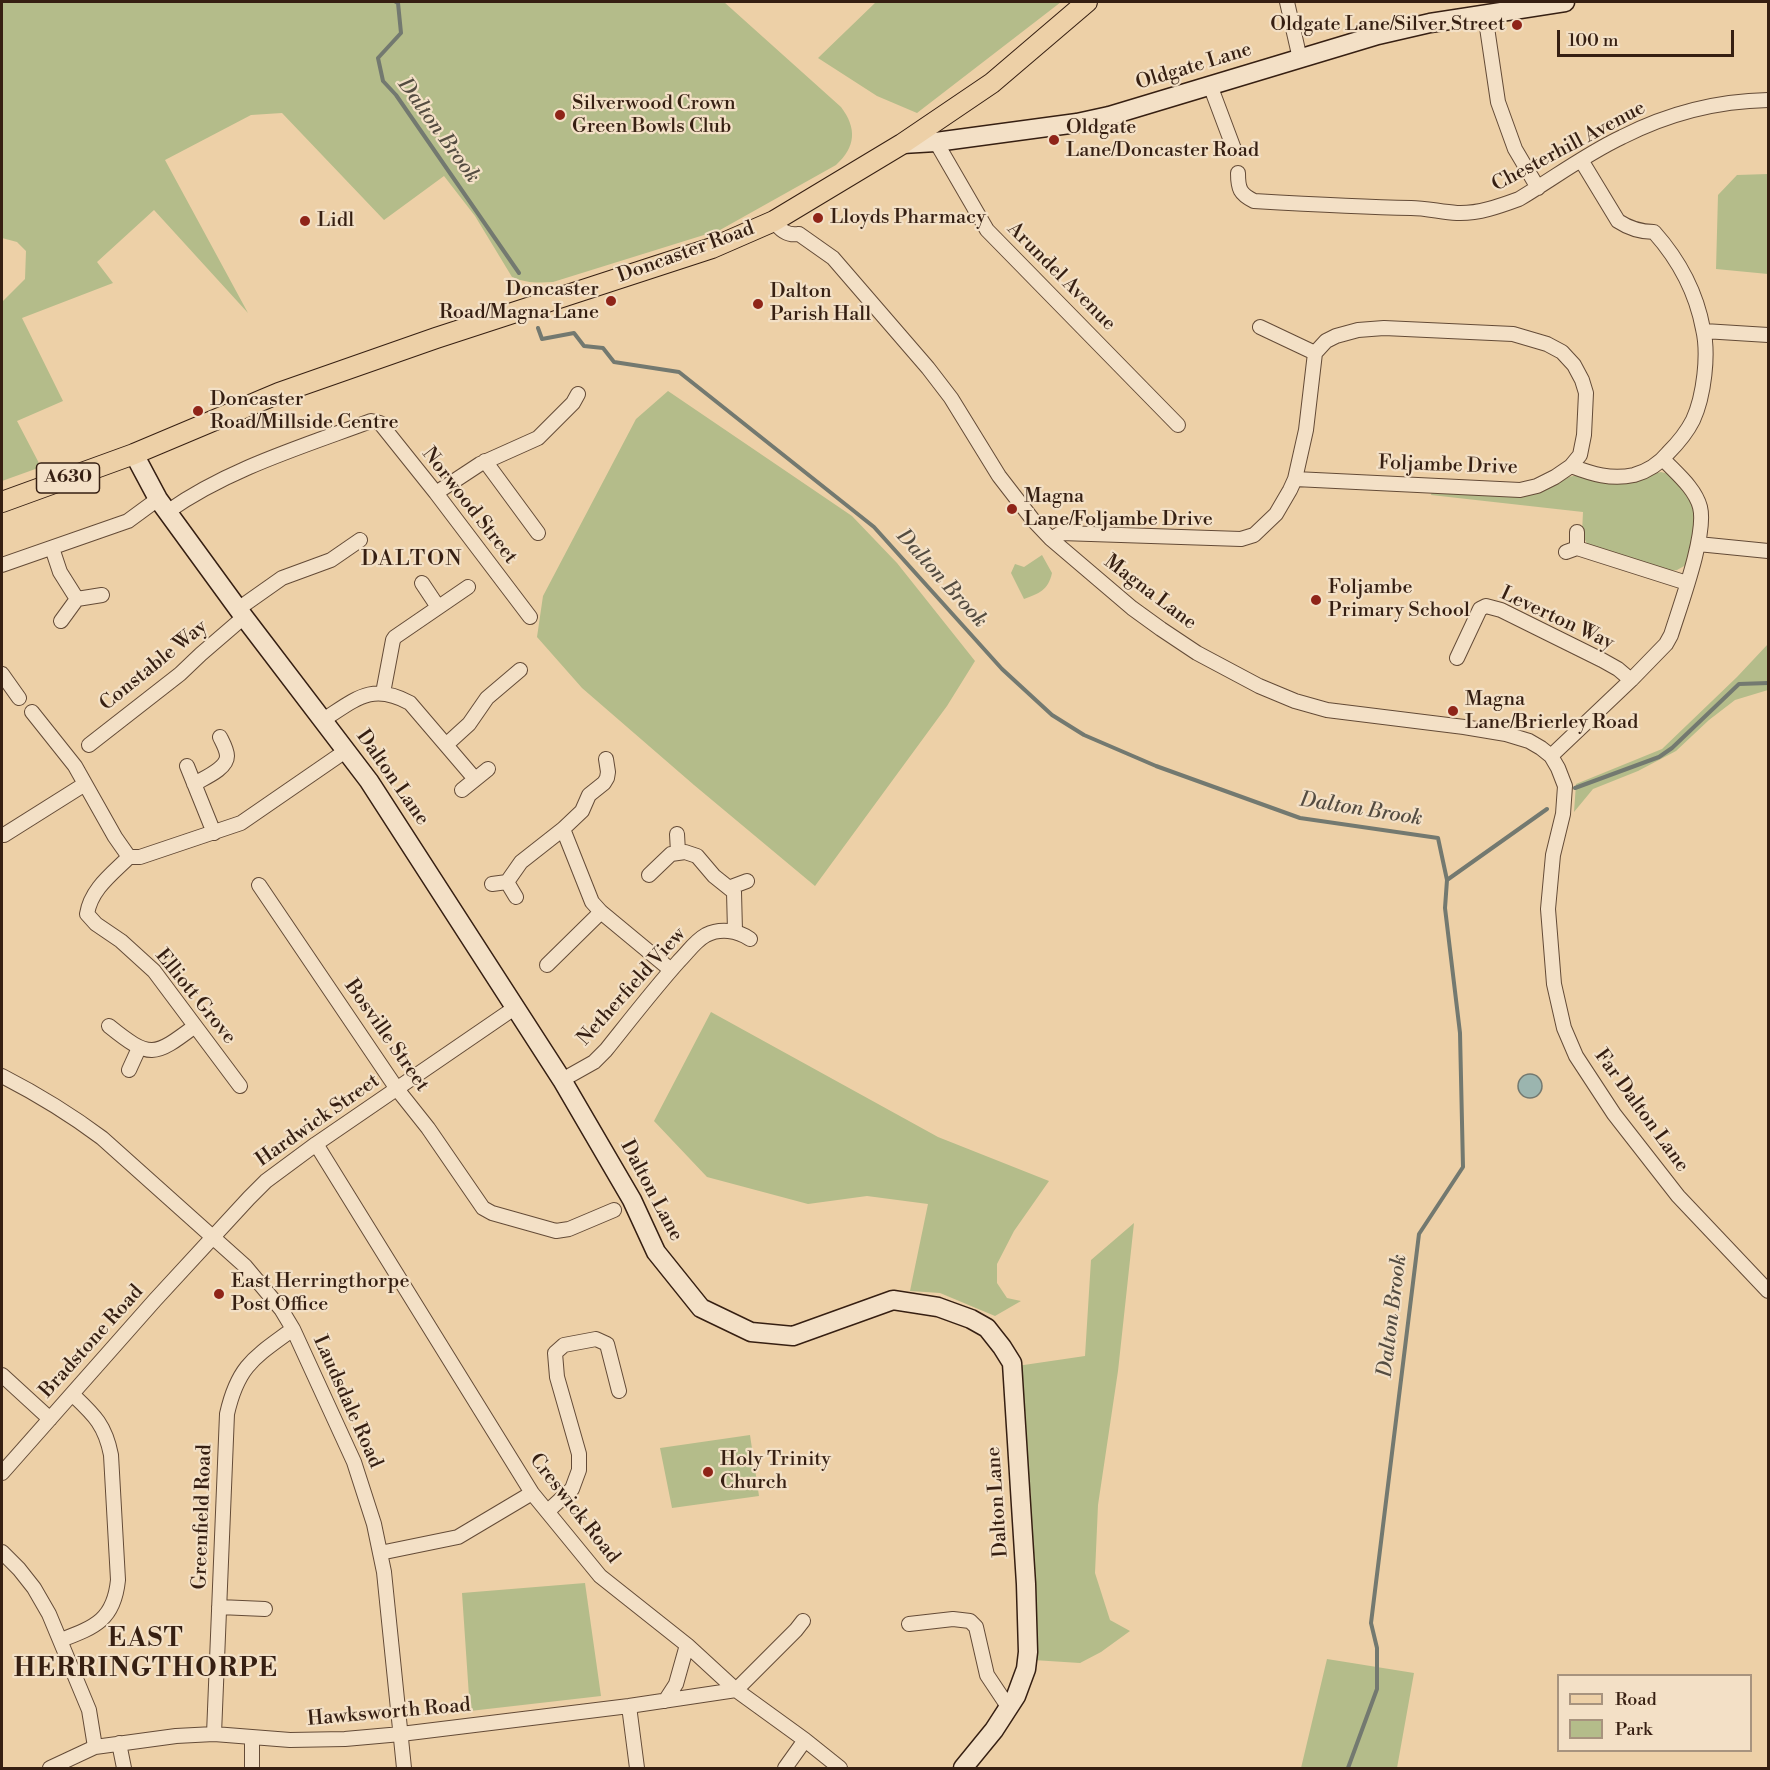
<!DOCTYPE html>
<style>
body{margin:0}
#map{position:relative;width:1770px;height:1770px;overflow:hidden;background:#edd0a7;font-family:"Libre Bodoni",serif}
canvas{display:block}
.frame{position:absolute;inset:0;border:3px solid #361f12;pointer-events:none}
.legend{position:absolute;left:1557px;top:1674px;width:195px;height:78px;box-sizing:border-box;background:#f3e0c6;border:2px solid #a7937e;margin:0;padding:8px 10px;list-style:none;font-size:18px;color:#361f12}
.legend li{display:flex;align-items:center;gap:12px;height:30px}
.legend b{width:30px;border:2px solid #a7937e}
.scale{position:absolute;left:1557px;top:30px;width:177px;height:27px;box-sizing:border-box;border:3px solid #361f12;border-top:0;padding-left:8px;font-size:18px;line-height:21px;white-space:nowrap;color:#361f12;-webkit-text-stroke:4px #f3e0c6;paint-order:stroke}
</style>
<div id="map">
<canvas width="1770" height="1770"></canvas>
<div class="frame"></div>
<ul class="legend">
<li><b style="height:8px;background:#edd0a7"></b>Road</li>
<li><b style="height:16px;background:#b4bc8a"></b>Park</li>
</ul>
<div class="scale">100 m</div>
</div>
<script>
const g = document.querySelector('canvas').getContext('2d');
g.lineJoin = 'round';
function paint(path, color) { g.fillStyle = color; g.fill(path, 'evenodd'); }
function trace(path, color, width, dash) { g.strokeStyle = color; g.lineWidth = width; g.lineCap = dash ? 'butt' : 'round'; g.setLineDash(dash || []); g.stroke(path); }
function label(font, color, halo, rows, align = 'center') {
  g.font = font + ' "Libre Bodoni",serif'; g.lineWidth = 4.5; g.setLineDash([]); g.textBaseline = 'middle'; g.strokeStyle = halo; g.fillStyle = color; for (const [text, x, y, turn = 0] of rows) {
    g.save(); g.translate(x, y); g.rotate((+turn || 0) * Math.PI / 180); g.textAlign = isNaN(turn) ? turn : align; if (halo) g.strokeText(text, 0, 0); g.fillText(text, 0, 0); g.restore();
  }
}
const green = new Path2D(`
 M2,2H724L841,107C857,128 856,147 836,165L720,230L553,282C538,283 525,283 512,277L475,216L444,176L384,220L282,113L251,115L165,160L248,313L154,210L97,262L113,283L22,318L63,401L17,421L41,467L2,481V302L25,279L26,251L17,242L2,238Z
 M876,2H1061L917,113L877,96L818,58Z
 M1768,174V274L1716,269L1718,195L1737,175Z
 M668,391L852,516L897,563L975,661L947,706L815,886L694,785L582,688L537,637L543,596L636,419Z
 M1661,472L1669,474L1688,494L1696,510L1690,555L1686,565L1677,570L1669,571L1619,554L1593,548L1587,544L1582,533L1583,512L1431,495L1432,491L1551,487L1569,477L1577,475L1601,483H1618Z
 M1042,555L1052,573C1048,591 1039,593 1024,599L1011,573L1015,564L1024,567Z
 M1768,644V690L1735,700L1709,720L1676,751L1638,771L1593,789L1574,812L1576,784L1662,749L1737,677Z
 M711,1012L938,1137L1049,1181L1014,1231L997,1264V1283L1007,1298L1021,1301L995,1316L940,1293L910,1291L928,1204L867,1196L808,1204L707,1177L654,1121Z
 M1134,1223L1118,1371L1098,1505L1095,1573L1110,1620L1130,1631L1101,1652L1080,1663L1033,1660L1028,1522L1031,1497L1017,1366L1085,1356L1091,1260Z
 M750,1435L759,1496L672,1508L660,1448Z
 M585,1583L601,1696L470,1711L462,1593Z
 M1327,1659L1414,1673L1397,1768H1301Z`);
const water = new Path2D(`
 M1518 1086a12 12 0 1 1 24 0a12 12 0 1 1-24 0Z`);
const stream = new Path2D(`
 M396,2L398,3L401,33L378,58L383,81L396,95L519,273
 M538,328L542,339L574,333L584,346L603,348L614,362L679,372L874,527L1002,669L1052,715L1084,735L1156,766L1300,818L1438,838L1447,880L1445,908L1460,1033L1463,1167L1419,1234L1371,1623L1377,1648V1689L1348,1768
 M1575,788L1659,757L1672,748L1739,684L1768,683
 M1447,880L1547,809`);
const street = new Path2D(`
 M1287,2L1300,59
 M1485,14L1498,102L1515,149L1538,188
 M1210,85L1234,149
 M936,142L987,230L1178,425
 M1238,173C1238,189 1240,194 1254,201C1306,204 1358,207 1411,208C1426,208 1441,212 1457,213C1478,214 1500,206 1519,199C1554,178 1586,154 1622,137C1669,113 1716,101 1768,100
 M774,221C780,230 787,236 799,234L833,258L928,368L951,398L999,476L1033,520L1051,539L1132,608L1161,629L1197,653L1259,686L1295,701L1327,710L1464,727L1506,734L1529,741L1541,748L1551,756L1558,768L1565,786L1563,814L1553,855L1548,909L1554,984L1564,1028L1576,1056L1614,1114L1678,1196L1768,1291
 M1260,327L1315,353
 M1704,331L1768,335
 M485,461L538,533
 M1571,466C1592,474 1611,480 1634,475C1648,471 1659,464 1668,453C1678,443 1687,432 1693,420C1704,396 1709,354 1703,329C1696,291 1679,260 1654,232C1640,232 1630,229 1618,221L1581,160
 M436,493L480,464L538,438L573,403L578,394
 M167,512C228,469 301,447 371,421L380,423L436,493L530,617
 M1051,539L1061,533L1241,539L1254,535L1276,514L1290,490L1295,479L1306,430L1315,353L1326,341L1336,336L1358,330L1384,328L1513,334L1547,344L1562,352L1574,365L1582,380L1586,393L1584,435L1580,455L1571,466L1555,477L1537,486L1520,490L1295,479
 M1698,544L1768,551
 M52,548L60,572L77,599
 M1577,548L1687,583
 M1566,552L1577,548V532
 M2,565L128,521L158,499
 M422,583L438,607
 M238,609L282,578L331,560L360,540
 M61,621L77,599L102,595
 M1457,658L1480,609L1486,606L1501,610L1602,660L1618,669L1631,680
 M2,674L19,698
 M383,693L393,640L395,637L468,587
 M32,712L75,766L115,837L129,857
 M323,720C356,699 372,682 410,703L475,779
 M447,744L469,724L487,698L520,670
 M89,745L180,674L201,654L244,617
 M1551,756L1631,680L1666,644L1671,635C1680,606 1707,534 1700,507C1695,488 1676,473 1663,459
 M187,766L214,833
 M194,784C204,778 227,769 227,756C227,750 223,743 220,737
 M462,790L488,769
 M563,829L592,902L601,912L671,970
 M677,834L678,852
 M2,835H4L85,784
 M129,857C112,874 91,889 87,914L96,924L121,941L154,971L240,1086
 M129,857H140L241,823L347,750
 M649,875L671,854L685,852L697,856L714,876L734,892L735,931
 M507,882L521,862L563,829L582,811L589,795L604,783L607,778L608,772L606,759
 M492,884L507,882L516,897
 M259,885L397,1089L428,1128L483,1208L492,1213L556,1231L569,1229L614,1210
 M731,887L747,881
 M547,965L601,912
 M109,1026C150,1059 154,1057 195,1026
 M129,1070L139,1048
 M2,1076C37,1094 70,1114 102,1138L245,1266L281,1309L293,1329L354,1462L374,1524L384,1572L404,1768
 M562,1080L594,1062L606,1050C630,1020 654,989 679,961C688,952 695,941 706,935C720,928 737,930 750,939
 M316,1144L532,1493L600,1576L687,1645L736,1690L805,1740L840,1768
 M2,1375L50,1419
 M2,1473L155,1300L249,1198L266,1181L316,1144L516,1007
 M548,1511L572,1489L579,1470V1454L557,1377L555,1353L564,1345L596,1339L607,1344L619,1391
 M2,1552L19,1569L34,1588L49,1614L89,1710L95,1747
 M380,1553L458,1537L532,1493
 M219,1607L265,1609
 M909,1624L953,1619L970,1621L976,1627L987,1675L1009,1708
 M61,1640C95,1627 114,1620 118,1580L111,1455C105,1424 93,1414 72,1394
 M665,1701L676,1684L687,1645
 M629,1706L637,1768
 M214,1734L227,1414C238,1365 255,1357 293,1329
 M252,1738V1768
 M119,1743L124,1768
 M50,1768L95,1747L176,1736L214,1734L290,1740L345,1739L401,1734L629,1706L736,1690L796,1630L803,1621
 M785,1768L805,1740`);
const secondary = new Path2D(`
 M902,144L936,142L1077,123L1109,116L1378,35L1430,23L1565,2
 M134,454L158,499L244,617L369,781L562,1080L632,1200L656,1252L701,1308L751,1332L793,1336L893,1300L938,1307L971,1319L987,1328L1002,1347L1012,1363L1026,1584L1028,1652L1026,1669L1016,1696L994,1730L963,1768`);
const primary = new Path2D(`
 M2,502L134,454L279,393L436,338L712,248L774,221L902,144L992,83L1087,2`);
const markers = [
 [1517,25,6,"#8f2418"],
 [560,115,6,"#8f2418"],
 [1054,140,6,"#8f2418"],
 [818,218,6,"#8f2418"],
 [305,221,6,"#8f2418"],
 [611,301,6,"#8f2418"],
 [758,304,6,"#8f2418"],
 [198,411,6,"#8f2418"],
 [1012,509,6,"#8f2418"],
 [1316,600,6,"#8f2418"],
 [1453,711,6,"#8f2418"],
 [219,1294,6,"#8f2418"],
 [708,1472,6,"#8f2418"]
];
const shields = [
 [68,478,63]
];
const shieldNames = [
 ["A630",68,478]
];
const poiNames = [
 ["Oldgate Lane/Silver Street",1505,25,"right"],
 ["Silverwood Crown",572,104],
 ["Green Bowls Club",572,127],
 ["Oldgate",1066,128],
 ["Lane/Doncaster Road",1066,151],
 ["Lloyds Pharmacy",830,218],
 ["Lidl",317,221],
 ["Doncaster",599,290,"right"],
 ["Road/Magna Lane",599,313,"right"],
 ["Dalton",770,292],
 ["Parish Hall",770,315],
 ["Doncaster",210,400],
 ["Road/Millside Centre",210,423],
 ["Magna",1024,497],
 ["Lane/Foljambe Drive",1024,520],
 ["Foljambe",1328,588],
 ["Primary School",1328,611],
 ["Magna",1465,700],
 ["Lane/Brierley Road",1465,723],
 ["East Herringthorpe",231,1282],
 ["Post Office",231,1305],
 ["Holy Trinity",720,1460],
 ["Church",720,1483]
];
const streetNames = [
 ["Oldgate Lane",1194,67,-17],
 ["Chesterhill Avenue",1569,147,-28],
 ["Doncaster Road",686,253,-20],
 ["Arundel Avenue",1061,277,45],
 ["Foljambe Drive",1448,466,2],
 ["Norwood Street",469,506,52],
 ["Magna Lane",1150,593,37],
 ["Leverton Way",1557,619,25],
 ["Constable Way",154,666,-39],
 ["Dalton Lane",392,778,55],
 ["Netherfield View",632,987,-48],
 ["Elliott Grove",195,997,51],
 ["Bosville Street",386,1036,55],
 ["Far Dalton Lane",1641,1111,54],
 ["Hardwick Street",318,1121,-35],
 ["Dalton Lane",651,1191,62],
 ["Bradstone Road",92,1342,-48],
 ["Laudsdale Road",347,1402,66],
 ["Dalton Lane",998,1502,-94],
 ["Creswick Road",574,1509,52],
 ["Greenfield Road",203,1517,-88],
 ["Hawksworth Road",389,1713,-5]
];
const waterNames = [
 ["Dalton Brook",438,131,54],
 ["Dalton Brook",941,579,48],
 ["Dalton Brook",1361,810,9],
 ["Dalton Brook",1393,1316,-83]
];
const quarterNames = [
 ["DALTON",412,560]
];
const districtNames = [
 ["EAST",146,1640],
 ["HERRINGTHORPE",146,1670]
];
paint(green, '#b4bc8a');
paint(water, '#9bb5af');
trace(water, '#737970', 1.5);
trace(stream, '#737970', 4);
trace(street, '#644b37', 16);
trace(secondary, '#361f12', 21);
trace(primary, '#361f12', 22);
trace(street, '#f3e0c6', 14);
trace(secondary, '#f3e0c6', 18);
trace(primary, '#edd0a7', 20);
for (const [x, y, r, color] of markers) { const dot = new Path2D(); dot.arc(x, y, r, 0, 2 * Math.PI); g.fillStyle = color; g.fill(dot); trace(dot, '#f3e0c6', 2); }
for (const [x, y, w] of shields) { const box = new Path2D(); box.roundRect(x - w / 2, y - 15, w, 30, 4.5); g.fillStyle = '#f3e0c6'; g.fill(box); trace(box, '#361f12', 1.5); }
label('bold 18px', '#361f12', null, shieldNames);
label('20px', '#361f12', '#f3e0c6', poiNames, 'left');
label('20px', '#361f12', '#f3e0c6', streetNames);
label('italic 21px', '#544c41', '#f3e0c6', waterNames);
g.letterSpacing = '1.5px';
label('22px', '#361f12', '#f3e0c6', quarterNames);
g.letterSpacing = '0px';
g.letterSpacing = '1.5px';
label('bold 26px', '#361f12', '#f3e0c6', districtNames);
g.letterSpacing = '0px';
</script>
